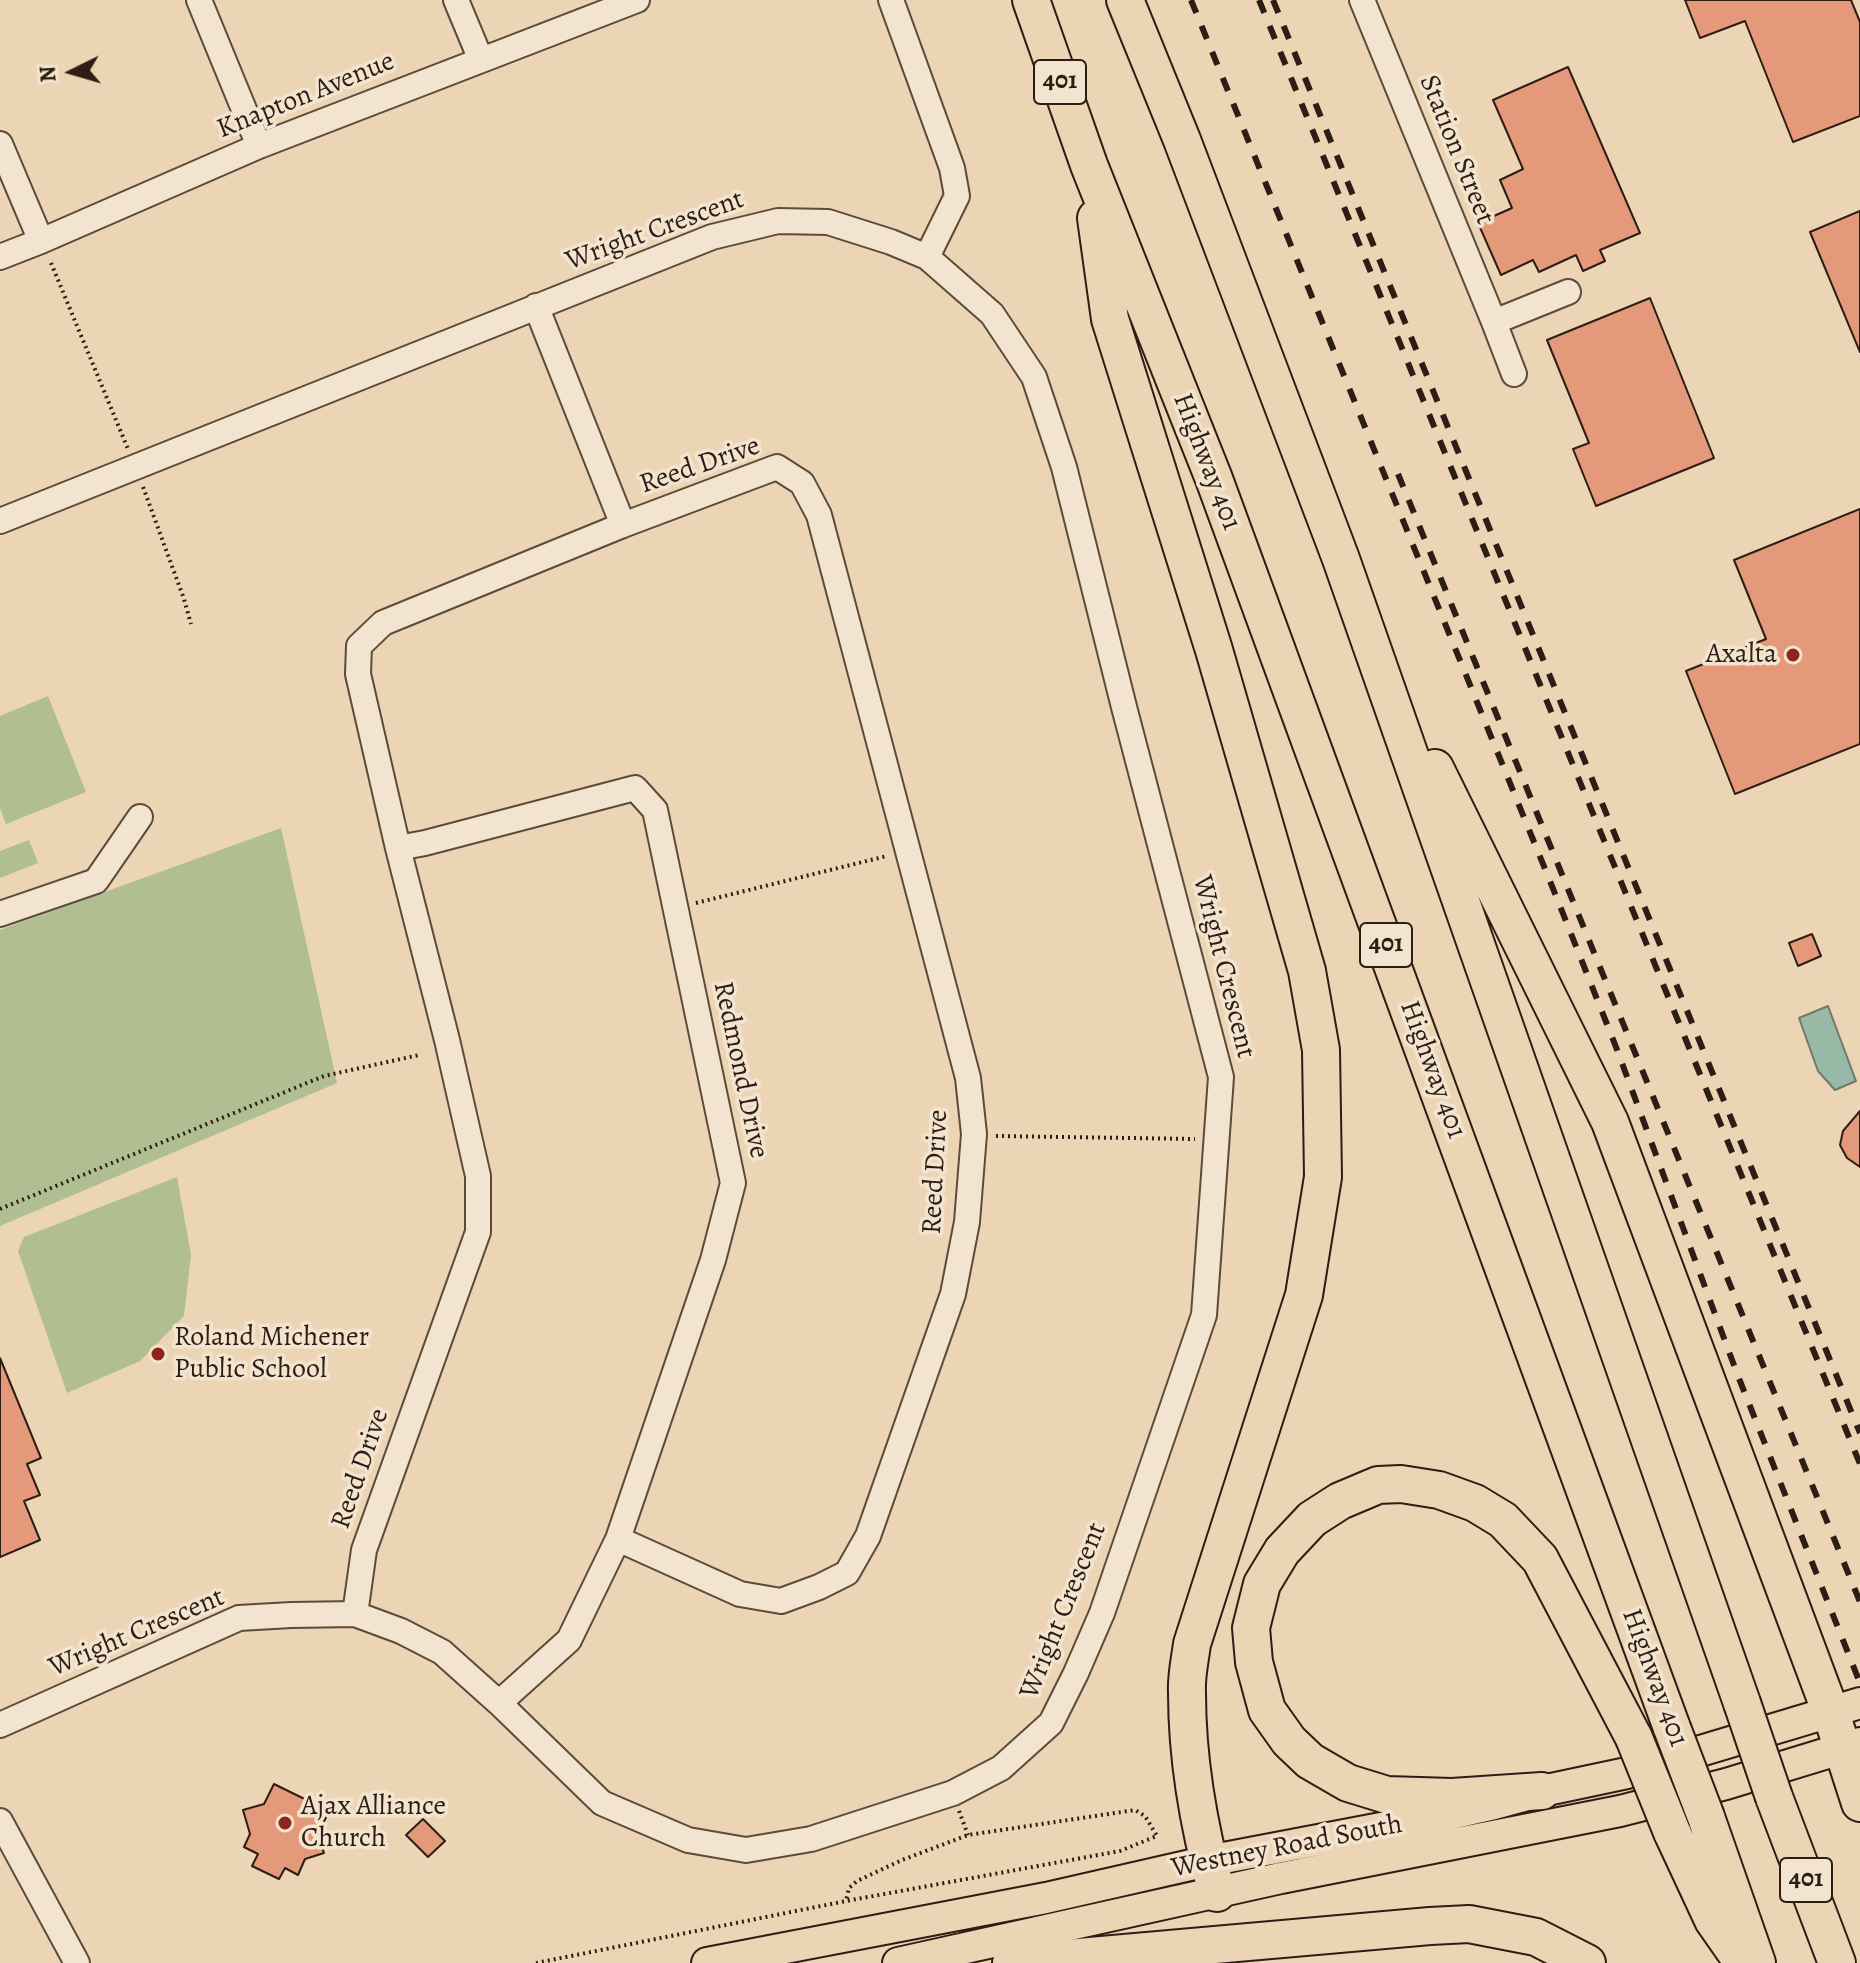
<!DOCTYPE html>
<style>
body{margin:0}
#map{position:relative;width:1860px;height:1963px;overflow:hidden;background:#ebd5b4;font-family:Alegreya,serif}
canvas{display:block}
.north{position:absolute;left:32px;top:32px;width:80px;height:80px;-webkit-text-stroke:6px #f2e4ce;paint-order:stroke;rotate:265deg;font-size:22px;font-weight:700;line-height:32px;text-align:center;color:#2d1d14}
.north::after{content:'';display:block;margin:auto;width:28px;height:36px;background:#2d1d14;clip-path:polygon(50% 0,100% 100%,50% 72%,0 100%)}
</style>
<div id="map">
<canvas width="1860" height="1963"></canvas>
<div class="north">N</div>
</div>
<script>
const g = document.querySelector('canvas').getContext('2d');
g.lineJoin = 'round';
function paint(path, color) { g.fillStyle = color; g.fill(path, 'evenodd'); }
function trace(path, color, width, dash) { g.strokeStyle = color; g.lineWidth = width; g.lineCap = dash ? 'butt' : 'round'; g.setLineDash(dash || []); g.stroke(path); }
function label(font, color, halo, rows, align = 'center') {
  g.font = font + ' Alegreya,serif'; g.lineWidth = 7; g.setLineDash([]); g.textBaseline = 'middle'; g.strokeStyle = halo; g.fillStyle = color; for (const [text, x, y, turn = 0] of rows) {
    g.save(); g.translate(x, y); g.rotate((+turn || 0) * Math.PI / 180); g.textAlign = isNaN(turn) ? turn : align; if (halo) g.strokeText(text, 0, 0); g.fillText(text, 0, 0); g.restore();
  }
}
const green = new Path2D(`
 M48,696L86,792L6,824L0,808V716Z
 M281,828L337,1083L0,1226V930Z
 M29,840L38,863L0,878V851Z
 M177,1177L191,1255L184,1316L140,1361L67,1393L18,1251L24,1237Z`);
const water = new Path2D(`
 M1828,1006L1856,1081L1835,1090L1818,1071L1799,1018Z`);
const building = new Path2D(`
 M1685,0H1851L1860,22V116L1793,142L1745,21L1700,38Z
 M1568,67L1640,233L1600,250L1605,261L1583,271L1576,255L1539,272L1533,260L1501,275L1478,223L1512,208L1500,180L1523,169L1493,100Z
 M1860,211V352L1810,232Z
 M1650,298L1714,458L1596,506L1573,449L1589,443L1547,340Z
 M1860,509V744L1735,794L1686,671L1766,639L1734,560Z
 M1812,934L1821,956L1798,966L1789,943Z
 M1860,1111V1167L1847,1158L1840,1145L1843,1131Z
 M0,1358L41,1458L27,1464L40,1495L24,1501L40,1540L0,1557Z
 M274,1784L329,1811L318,1834L324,1853L305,1859L298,1875L285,1868L279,1879L252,1866L258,1854L244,1847L250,1834L243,1810L264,1804Z
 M423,1819L445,1841L428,1857L406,1835Z`);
const path = new Path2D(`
 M51,263L128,449
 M143,487L184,599L191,624
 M696,903L887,856
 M996,1136L1195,1139
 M0,1209L324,1076L419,1055
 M959,1811L968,1835
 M536,1963L846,1901L1120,1851L1157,1836L1145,1816L1135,1810L968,1835L902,1860L857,1881L849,1888L846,1901`);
const minor = new Path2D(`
 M199,0L259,146
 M456,0L481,60
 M891,0L952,168L957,196L927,257
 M1362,0L1494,322L1514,374
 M0,144L41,241
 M0,257L41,241L259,146L637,0
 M536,306L623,525
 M1494,322L1568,292
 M0,521L712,237L778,221L828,222L891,242L927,257L992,314L1034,377L1064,467L1124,707L1221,1077L1204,1315L1102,1613L1076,1673L1051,1723L1001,1768L953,1793L811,1839L746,1850L688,1840L602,1803L499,1703L442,1652L401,1631L355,1614L291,1615L239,1618L0,1725
 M398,848L425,843L635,788L655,810L733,1183L713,1260L618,1539L569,1640L499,1703
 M0,914L96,881L140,817
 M355,1614L364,1550L478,1232V1176L447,1040L398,848L358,674L359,646L383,623L623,525L777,467L802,483L819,515L968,1078L974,1134L967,1222L953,1294L868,1536L847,1573L819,1587L781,1601L740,1594L618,1539
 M0,1821L77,1963`);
const major = new Path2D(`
 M707,1963L1046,1898L1208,1861L1423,1820L1494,1804L1542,1791L1627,1773L1860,1703
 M898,1963L1281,1878L1620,1811L1726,1784L1860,1743`);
const highway = new Path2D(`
 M1031,0L1089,165L1214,479L1672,1728
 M1125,0L1182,140L1341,559L1742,1703
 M1096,218L1110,319L1214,650L1307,971L1321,1050L1323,1177L1304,1295L1192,1644C1190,1660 1186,1676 1187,1693C1187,1760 1199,1828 1217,1893
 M1435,768L1610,1122L1831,1713L1860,1803
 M1542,1791L1452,1797L1387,1795L1348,1783L1310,1761L1289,1741L1267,1710L1254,1662L1251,1628L1262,1584L1282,1551L1312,1519L1340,1501L1378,1485L1401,1484L1439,1490L1475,1503L1503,1520L1540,1559L1634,1738
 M1774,1797L1837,1963
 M1706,1817L1757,1963
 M1672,1832L1713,1920L1743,1963
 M1011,1963L1430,1926L1469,1924L1536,1937L1587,1963`);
const rail = new Path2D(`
 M1191,0L1556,896L1616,1047L1738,1376L1860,1683
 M1259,0L1860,1464
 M1273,0L1860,1433
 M1398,474L1860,1602`);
const highwayBridge = new Path2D(`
 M1742,1703L1774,1797
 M1672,1728L1706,1817
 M1634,1738L1672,1832`);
const markers = [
 [1793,655,8,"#8f2418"],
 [158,1354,8,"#8f2418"],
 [285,1823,8,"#8f2418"]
];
const shields = [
 [1060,82,52],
 [1386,945,52],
 [1806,1880,52]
];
const shieldNames = [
 ["401",1060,82],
 ["401",1386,945],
 ["401",1806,1880]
];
const streetNames = [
 ["Knapton Avenue",306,96,-22],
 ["Station Street",1456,150,68],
 ["Wright Crescent",655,231,-20],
 ["Highway 401",1206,462,69],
 ["Reed Drive",700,466,-19],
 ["Wright Crescent",1223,967,76],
 ["Redmond Drive",740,1070,78],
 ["Highway 401",1432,1070,70],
 ["Reed Drive",936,1172,-87],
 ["Reed Drive",361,1469,-71],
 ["Wright Crescent",1064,1611,-68],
 ["Wright Crescent",137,1633,-23],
 ["Highway 401",1654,1678,70],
 ["Westney Road South",1287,1847,-11]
];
const poiNames = [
 ["Axalta",1777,655,"right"],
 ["Roland Michener",174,1338],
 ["Public School",174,1370],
 ["Ajax Alliance",301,1807],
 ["Church",301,1839]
];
paint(green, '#b1be92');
paint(water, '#99b9a7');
trace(water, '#6e7b6c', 2);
paint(building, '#e5997b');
trace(building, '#2d1d14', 2);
trace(minor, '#5c4b3c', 28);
trace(major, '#2d1d14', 34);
trace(highway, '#2d1d14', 40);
trace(path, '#2d1d14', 4, [2, 4]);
trace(minor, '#f2e4ce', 24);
trace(major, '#ebd5b4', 30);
trace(highway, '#ebd5b4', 36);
trace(rail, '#2d1d14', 6, [14, 14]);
trace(highwayBridge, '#2d1d14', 40, []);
trace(highwayBridge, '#ebd5b4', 36);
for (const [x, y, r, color] of markers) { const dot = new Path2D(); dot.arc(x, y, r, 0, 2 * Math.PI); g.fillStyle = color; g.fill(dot); trace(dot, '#f2e4ce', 3); }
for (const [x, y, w] of shields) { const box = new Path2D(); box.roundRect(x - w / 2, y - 22, w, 44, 6); g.fillStyle = '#f2e4ce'; g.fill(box); trace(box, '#2d1d14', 2); }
label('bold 26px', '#2d1d14', null, shieldNames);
label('28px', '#2d1d14', '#f2e4ce', streetNames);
label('28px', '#2d1d14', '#f2e4ce', poiNames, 'left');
</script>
